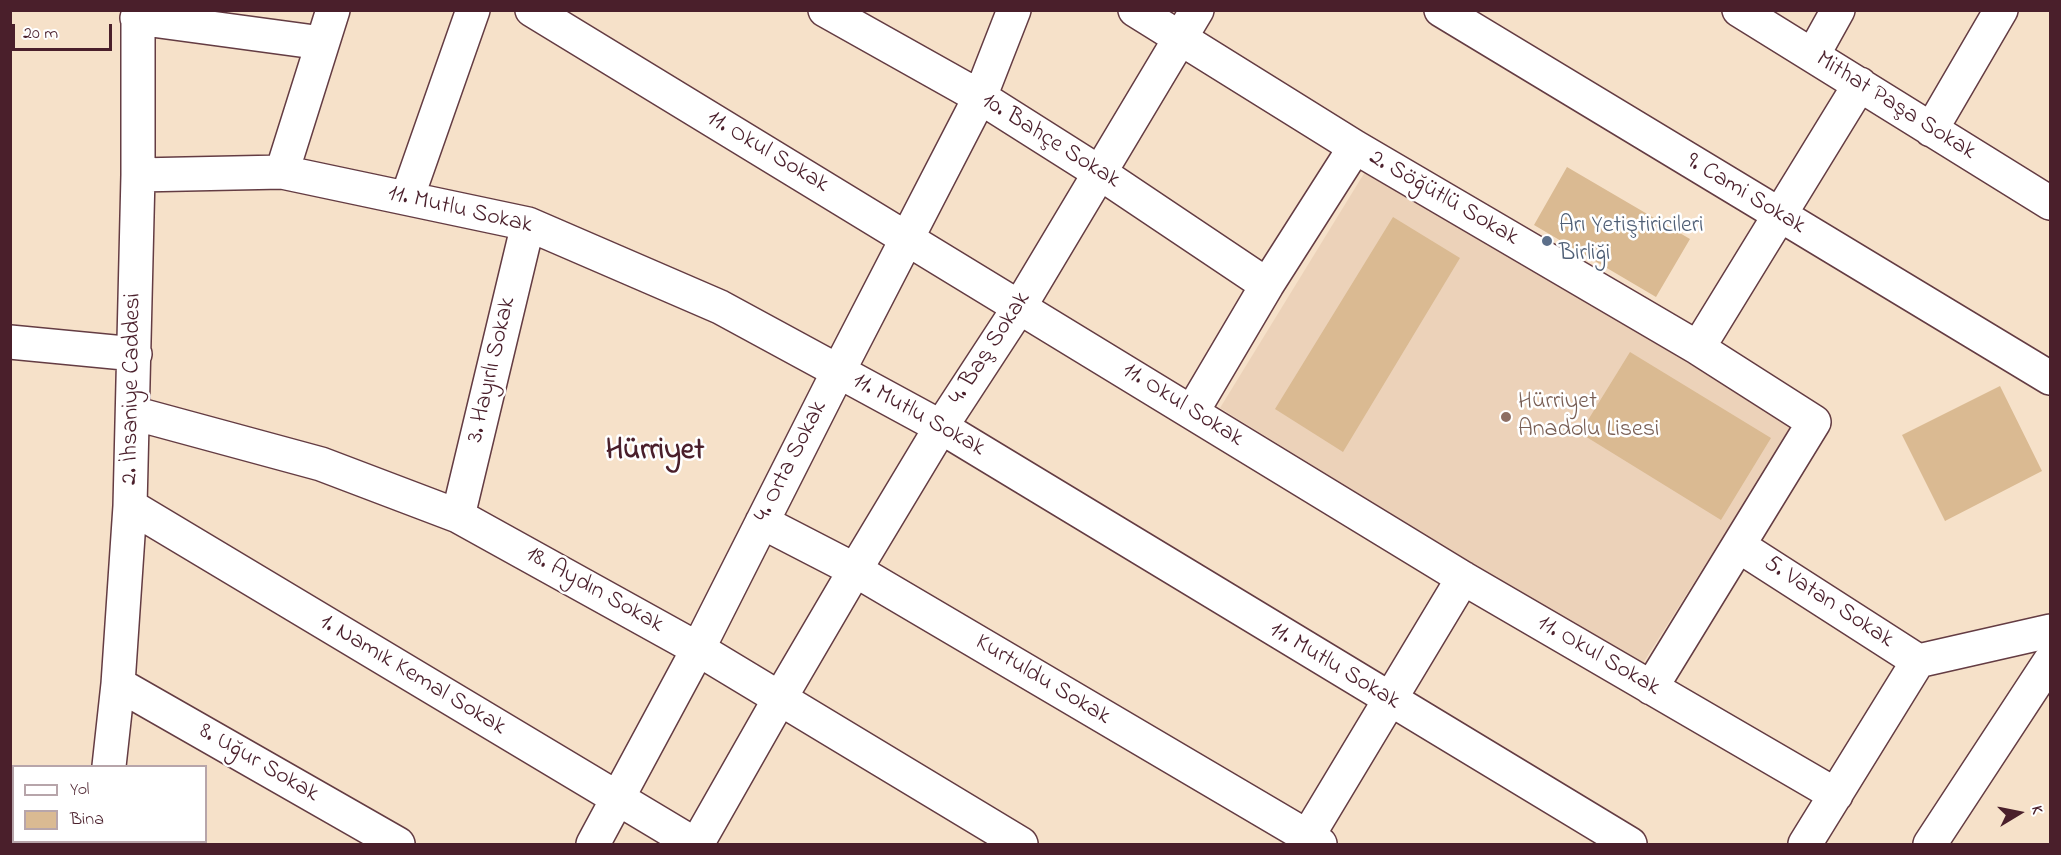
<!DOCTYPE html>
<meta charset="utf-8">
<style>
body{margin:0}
#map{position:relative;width:2061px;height:855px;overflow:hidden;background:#f6e1c9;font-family:"Indie Flower",sans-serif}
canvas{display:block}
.frame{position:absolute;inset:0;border:12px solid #4a1f2b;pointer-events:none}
.legend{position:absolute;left:12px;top:765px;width:195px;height:78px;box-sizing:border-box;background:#fff;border:2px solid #b7a5aa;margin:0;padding:8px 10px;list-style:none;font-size:18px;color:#4a1f2b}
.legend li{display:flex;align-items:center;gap:12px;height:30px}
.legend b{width:30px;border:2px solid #b7a5aa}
.north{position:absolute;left:1989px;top:783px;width:60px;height:60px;-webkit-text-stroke:4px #fff;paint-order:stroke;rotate:80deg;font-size:16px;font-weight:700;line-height:24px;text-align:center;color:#4a1f2b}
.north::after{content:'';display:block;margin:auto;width:21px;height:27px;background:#4a1f2b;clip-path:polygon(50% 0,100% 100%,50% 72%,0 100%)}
.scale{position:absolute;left:12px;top:24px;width:100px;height:27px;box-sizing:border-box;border:3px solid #4a1f2b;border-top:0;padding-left:8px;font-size:18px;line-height:21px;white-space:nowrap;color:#4a1f2b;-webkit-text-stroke:4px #fff;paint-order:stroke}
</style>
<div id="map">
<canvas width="2061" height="855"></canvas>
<div class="frame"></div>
<ul class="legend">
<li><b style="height:8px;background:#fff"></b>Yol</li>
<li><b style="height:16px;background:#daba92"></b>Bina</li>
</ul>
<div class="north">K</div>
<div class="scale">20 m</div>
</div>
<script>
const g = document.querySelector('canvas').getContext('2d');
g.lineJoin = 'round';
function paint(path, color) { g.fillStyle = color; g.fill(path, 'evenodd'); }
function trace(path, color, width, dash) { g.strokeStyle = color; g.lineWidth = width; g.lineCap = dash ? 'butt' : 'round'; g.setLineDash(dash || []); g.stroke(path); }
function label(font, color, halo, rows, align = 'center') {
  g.font = font + ' "Indie Flower",sans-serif'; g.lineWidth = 5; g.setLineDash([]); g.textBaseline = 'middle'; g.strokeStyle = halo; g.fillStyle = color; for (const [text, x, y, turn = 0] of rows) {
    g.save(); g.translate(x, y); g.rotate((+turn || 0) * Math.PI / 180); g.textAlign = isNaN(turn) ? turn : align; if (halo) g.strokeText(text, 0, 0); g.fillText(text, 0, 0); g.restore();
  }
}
const built = new Path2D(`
 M1368,167L1792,427L1640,668L1220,408Z`);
const building = new Path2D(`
 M1567,167L1690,239L1656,297L1534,225Z
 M1393,217L1460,258L1343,452L1275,409Z
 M1630,352L1771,438L1721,520L1580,433Z
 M2000,386L2042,471L1945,521L1902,435Z`);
const minor = new Path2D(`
 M532,10L1463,578L1836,795
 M825,10L980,97L1100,173L1267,285
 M1135,10L1355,147L1698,348L1814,422L1651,688
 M1441,10L2050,378
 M1739,10L2050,203
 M137,18L322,43
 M1813,55L1838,10
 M1931,130L2001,10
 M282,172L333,10
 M138,175L282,172L528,224L720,307L941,427L1630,844
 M407,198L473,10
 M10,342L135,354
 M1698,348L1860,84
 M1192,412L1267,285L1355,147
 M133,413L321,464L458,516L698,649L1021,844
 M130,506L694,844
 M458,516L528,224
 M762,522L855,570L1320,844
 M1739,546L1918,661
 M118,684L398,844
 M109,766L118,684L130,506L138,175V10
 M101,844L102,842
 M593,844L698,649L838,372L980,97L1014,10
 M697,844L780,698L855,570L941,427L1020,306L1197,10
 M1303,844L1463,578
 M1805,844L1918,661L2050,631`);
const major = new Path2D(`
 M1930,844L2050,661`);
const markers = [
 [1547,241,6,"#5c6f8a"],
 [1506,417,6,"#8d6e63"]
];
const streetNames = [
 ["Mithat Paşa Sokak",1895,107,32],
 ["10. Bahçe Sokak",1050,142,32],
 ["11. Okul Sokak",767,153,31],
 ["9. Cami Sokak",1745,195,31],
 ["2. Söğütlü Sokak",1443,199,30],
 ["11. Mutlu Sokak",460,211,13],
 ["4. Baş Sokak",991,349,-57],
 ["3. Hayırlı Sokak",493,370,-77],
 ["2. İhsaniye Caddesi",133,389,-89],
 ["11. Okul Sokak",1182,406,32],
 ["11. Mutlu Sokak",918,416,29],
 ["4. Orta Sokak",792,462,-63],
 ["18. Aydın Sokak",594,591,29],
 ["5. Vatan Sokak",1828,603,33],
 ["11. Okul Sokak",1598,657,30],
 ["11. Mutlu Sokak",1334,667,31],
 ["1. Namık Kemal Sokak",412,676,31],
 ["Kurtuldu Sokak",1042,681,31],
 ["8. Uğur Sokak",258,764,30]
];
const serviceNames = [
 ["Arı Yetiştiricileri",1559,227],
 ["Birliği",1559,255]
];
const educationNames = [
 ["Hürriyet",1518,403],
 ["Anadolu Lisesi",1518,431]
];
const districtNames = [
 ["Hürriyet",655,453]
];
paint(built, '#ecd2b9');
paint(building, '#daba92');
trace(minor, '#643c43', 36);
trace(major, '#643c43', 36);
trace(minor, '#fff', 33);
trace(major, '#fff', 33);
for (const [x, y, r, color] of markers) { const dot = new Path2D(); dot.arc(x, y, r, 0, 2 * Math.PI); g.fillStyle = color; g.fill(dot); trace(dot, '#fff', 2); }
label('24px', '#4a1f2b', '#fff', streetNames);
label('24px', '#4e5e75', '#fff', serviceNames, 'left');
label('24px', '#785e54', '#fff', educationNames, 'left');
label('bold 30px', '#4a1f2b', '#fff', districtNames);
</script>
